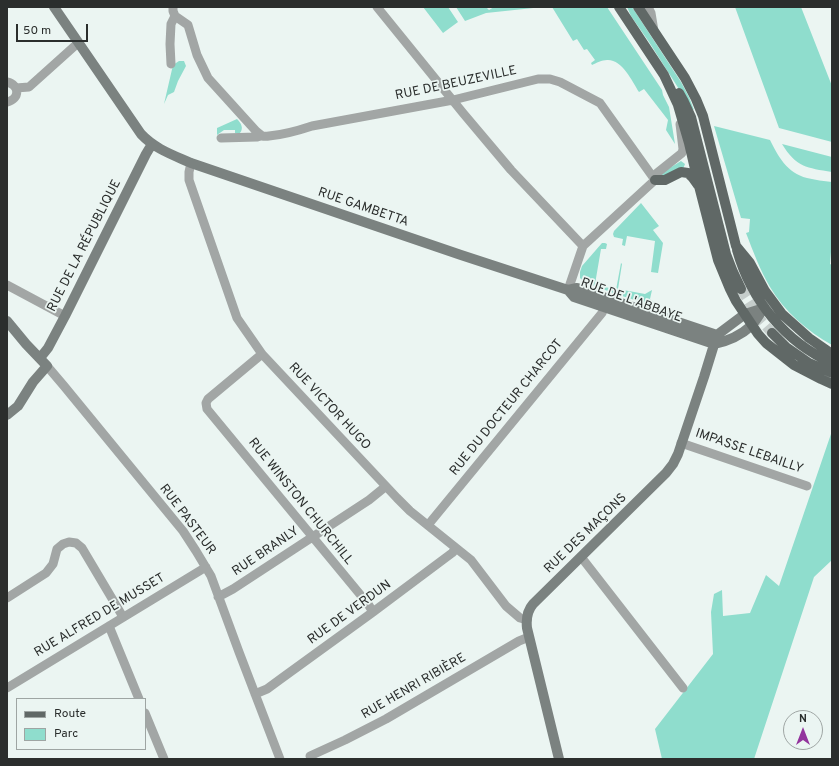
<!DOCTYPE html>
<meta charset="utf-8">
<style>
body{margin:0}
#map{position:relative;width:839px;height:766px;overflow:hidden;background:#ebf5f2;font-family:Overpass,sans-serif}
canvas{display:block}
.frame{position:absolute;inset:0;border:8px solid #2b2e2d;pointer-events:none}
.legend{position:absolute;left:16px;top:698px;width:130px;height:52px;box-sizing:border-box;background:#ebf5f2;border:1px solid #9ea5a3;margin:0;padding:5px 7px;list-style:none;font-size:12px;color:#2b2e2d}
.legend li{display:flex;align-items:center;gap:8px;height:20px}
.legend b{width:20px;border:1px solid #9ea5a3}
.north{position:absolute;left:783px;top:710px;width:40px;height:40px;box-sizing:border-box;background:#ebf5f2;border:1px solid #9ea5a3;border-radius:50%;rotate:0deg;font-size:11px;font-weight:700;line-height:16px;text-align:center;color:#2b2e2d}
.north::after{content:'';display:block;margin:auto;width:14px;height:18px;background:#93349d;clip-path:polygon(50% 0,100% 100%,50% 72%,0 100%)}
.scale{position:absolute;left:16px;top:24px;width:72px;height:18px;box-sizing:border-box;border:2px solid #2b2e2d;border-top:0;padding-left:5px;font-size:12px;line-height:14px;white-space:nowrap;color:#2b2e2d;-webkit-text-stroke:3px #ebf5f2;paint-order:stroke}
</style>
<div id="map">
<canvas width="839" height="766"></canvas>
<div class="frame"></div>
<ul class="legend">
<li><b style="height:5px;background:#606866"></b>Route</li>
<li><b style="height:11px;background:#8fddcd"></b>Parc</li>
</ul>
<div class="north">N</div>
<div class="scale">50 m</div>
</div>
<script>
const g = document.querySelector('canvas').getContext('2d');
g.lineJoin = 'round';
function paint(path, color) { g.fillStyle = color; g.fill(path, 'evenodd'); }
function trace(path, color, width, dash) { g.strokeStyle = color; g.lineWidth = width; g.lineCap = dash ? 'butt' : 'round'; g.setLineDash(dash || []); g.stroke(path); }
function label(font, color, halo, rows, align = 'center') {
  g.font = font + ' Overpass,sans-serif'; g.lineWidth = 3.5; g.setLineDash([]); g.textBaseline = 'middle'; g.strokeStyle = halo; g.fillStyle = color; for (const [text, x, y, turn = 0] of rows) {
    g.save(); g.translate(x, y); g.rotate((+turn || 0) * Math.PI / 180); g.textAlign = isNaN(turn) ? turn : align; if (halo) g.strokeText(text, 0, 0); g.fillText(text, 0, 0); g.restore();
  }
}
const green = new Path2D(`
 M423,7H448L458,22L443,33Z
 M456,7H486L489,10L494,7H543L486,13L465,21Z
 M552,7H607L662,90L663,95L669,107L675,144L666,130L668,120L644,89L639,92C632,81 622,59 607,60C602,60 596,63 592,65L591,63L595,60L587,49L584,50L577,39L573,41Z
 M627,7H632L681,82L689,97L694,110L691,108L649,42L631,16Z
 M735,7H801L832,86V142L779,128Z
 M179,61H184L186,66L178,81L174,92L168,95L164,104L173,65Z
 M237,119C241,123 244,128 240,133H235V130H224L217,135V128Z
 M714,126L770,140C778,156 787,173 807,178C815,180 824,181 832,182V252H831L830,264L832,265V345C807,331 784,311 770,287C760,270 753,251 746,233L749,232L750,219L741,218Z
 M782,144L832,157V172C807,168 796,167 782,144Z
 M681,161L685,164L683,169L663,177L660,174Z
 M641,203L659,226L653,230L663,243L658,273L651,272L655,241L627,236L625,246L622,245L623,239L614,237L613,234L614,231Z
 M602,243H605L607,244L606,249H601L595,284L616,290L621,263L622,264L618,289L645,294L652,290L650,299L654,302L653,306L613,293L587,283L582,280L580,278V272L582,266Z
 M832,431V560L814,577L754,759H662L655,729L713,654L711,612L714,594L722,590L723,616L750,613L766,575L779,586Z`);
const primaryTunnel = new Path2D(`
 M741,289L759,318L772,333`);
const street = new Path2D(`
 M377,7L463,113L511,170L583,246
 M648,7L651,13L654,31
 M175,16L188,25L197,55L208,78L256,131L261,135
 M171,64L170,44L171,24L175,16L173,11V7
 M7,82C20,85 20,99 7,102
 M16,88L29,87L78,43
 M221,138L257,137C262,135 263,137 269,136C281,135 300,130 312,126L453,100L538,79H550L560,82L600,103L655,180
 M191,163L189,172V180L237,318L262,354L397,498L410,511L471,560L506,606L520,618L527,620
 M7,285L65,316
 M568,290L583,246L655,180L657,173L682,153L683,149L680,124
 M262,354L208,399L206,403L207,409L368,604L373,612
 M47,366L64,386L183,531L196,551L211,576L239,652L280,759
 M681,443L807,486
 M428,525L602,313L605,306
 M581,557L585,562L683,688
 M218,597L233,589L369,500L385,487
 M7,598L46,573L53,564L57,549L63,544L69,542L76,543L82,548L123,617
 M109,626L139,699
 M7,688L206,567
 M255,694L267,689L282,678L373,612L452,553L456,549
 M145,713L164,759
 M310,756L345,740L386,719L519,641L529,637`);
const secondary = new Path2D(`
 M54,7L141,134C155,149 173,155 191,163L461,255L568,290L577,288L585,291L717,335
 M568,290L574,297L714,344C729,341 740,336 751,326C756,321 760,313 764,308
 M7,321L26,344L47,366L33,382L18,406L7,415
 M717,335L745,314L764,308
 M40,358L48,348L65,316L146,154L152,144
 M559,759L527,628C526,619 527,611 533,604L666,473L673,464L678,454L704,377L717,335`);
const primary = new Path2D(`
 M619,7L664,75L678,105L689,143L699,186L718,260L730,289L736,301L758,334L766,343L794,365L821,379L832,384
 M638,7L685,78L696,99L703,116L736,246L750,263L765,291L782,314L809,338L832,354
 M679,93L684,102L691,117L726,254L733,272L741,289
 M655,180H665L681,172L688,173L693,178L698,185
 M737,250C751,300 785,342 832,363
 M772,333L786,347L809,363L832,373`);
const streetNames = [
 ["RUE DE BEUZEVILLE",456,84,-12],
 ["RUE GAMBETTA",363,208,19],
 ["RUE DE LA RÉPUBLIQUE",85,246,-63],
 ["RUE DE L'ABBAYE",631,301,20],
 ["RUE VICTOR HUGO",329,407,47],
 ["RUE DU DOCTEUR CHARCOT",507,408,-51],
 ["IMPASSE LEBAILLY",749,452,19],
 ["RUE WINSTON CHURCHILL",300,502,51],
 ["RUE PASTEUR",187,520,53],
 ["RUE DES MAÇONS",586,534,-44],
 ["RUE BRANLY",266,552,-34],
 ["RUE DE VERDUN",350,613,-36],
 ["RUE ALFRED DE MUSSET",100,616,-31],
 ["RUE HENRI RIBIÈRE",414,687,-30]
];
paint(green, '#8fddcd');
trace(primaryTunnel, '#c5cdcb', 10, [10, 5]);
trace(street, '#a2a6a5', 9);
trace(secondary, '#7b8280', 10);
trace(primary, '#606866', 10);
label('13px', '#2b2e2d', '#ebf5f2', streetNames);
</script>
